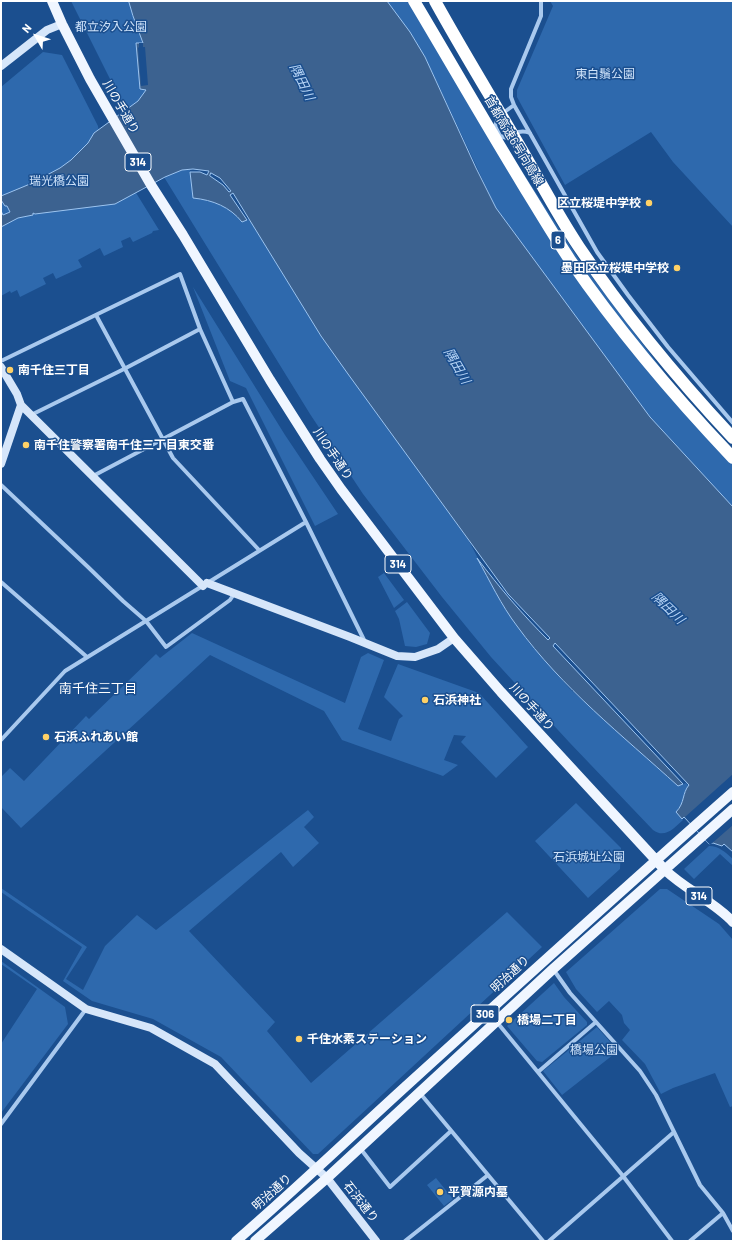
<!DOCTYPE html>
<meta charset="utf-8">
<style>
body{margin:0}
#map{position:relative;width:734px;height:1242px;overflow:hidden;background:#1b4f8f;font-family:Barlow,sans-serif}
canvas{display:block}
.frame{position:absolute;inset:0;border:2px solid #fff;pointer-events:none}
.north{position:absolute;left:16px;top:16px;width:40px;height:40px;-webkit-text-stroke:3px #1b4f8f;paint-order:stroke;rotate:309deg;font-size:11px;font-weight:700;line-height:16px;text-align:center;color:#fff}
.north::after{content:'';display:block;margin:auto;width:14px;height:18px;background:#fff;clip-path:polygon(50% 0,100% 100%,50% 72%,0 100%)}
</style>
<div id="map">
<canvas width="734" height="1242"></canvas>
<div class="frame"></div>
<div class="north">N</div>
</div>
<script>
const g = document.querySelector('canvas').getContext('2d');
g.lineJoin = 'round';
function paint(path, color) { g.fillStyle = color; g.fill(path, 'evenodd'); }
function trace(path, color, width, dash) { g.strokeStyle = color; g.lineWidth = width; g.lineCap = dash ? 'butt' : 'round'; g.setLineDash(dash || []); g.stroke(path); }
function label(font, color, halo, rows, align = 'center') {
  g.font = font + ' Barlow,"Noto Sans JP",sans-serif'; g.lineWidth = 3; g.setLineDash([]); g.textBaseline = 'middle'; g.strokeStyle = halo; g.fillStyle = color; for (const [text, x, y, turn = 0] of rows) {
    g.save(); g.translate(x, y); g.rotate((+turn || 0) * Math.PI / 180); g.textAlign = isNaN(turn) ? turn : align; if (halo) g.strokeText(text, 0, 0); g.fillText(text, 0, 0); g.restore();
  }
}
const green = new Path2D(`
 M71,1H129L133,16L143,43H137L140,89H147L138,101L126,111Z
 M387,1H421L465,77L520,168L580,261L673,384L733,450V507L650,417L496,208L425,57Z
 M550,1H733V227L673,162L651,132L565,185L517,97V90L553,6Z
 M43,52L62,55L98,126L99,133L159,230L153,231L152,233L133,242L130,237L121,241L123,247L104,256L100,248L78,260L82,267L56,279L53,273L43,278L46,284L20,297L17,290L11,293L10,291L1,296V87Z
 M182,170H190L193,198C213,200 230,207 242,222L249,219L321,336L469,541L502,604L516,625L531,645L570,689L678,786L686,783L689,786C682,792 686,803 676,812L683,820C674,828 665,839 653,830L569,742L491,657L442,597L363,494L310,414L164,177Z
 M193,287L285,435L338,514L315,526L246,388L230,381Z
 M384,573L404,600L394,608L378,577Z
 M407,602L430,633L427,644L416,647L405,646L399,619L395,611Z
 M192,633L345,703L361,657L368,653L384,660L358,729L391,741L399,719L403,716L384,697L398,664L479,693L528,747L496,778L461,742L466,736L454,735L444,760L458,765L443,776L342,740L324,711L210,655L21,828L1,807V777L10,768L24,781L86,716L89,719L156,654L160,658Z
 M576,803L621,848L620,869L588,898L535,841Z
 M308,810L314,817L304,827L319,843L293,867L281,852L189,931L275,1022L267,1031L311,1083L507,912L542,947L318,1154H313L221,1057L153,1019L92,1001L63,981L82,947L1,892V888L87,947L66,979L83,990L105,946L137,915L156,930Z
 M709,846C719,846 725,852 733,859V866L720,854L694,879L684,869Z
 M660,889H667L719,924L733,940V1106L730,1107L715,1073L673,1088L661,1094L645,1064L622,1040L630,1030L624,1023L622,1015L609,1001L597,1012L576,989L566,972Z
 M1,961L65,1007L68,1024L1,1113V1044L37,989L1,964Z
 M554,983L564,997L587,1022V1025L542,1062L537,1061L507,1026Z
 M597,1027L618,1051L562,1095L543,1071Z
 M436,1178L453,1199L444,1206L427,1185Z`);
const water = new Path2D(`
 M129,1H387L410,32L425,57L476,168L496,208L650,417L733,507V852L724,844L722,846L713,843L709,844L684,817L682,819L676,812C685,803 682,793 689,785L555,643L553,646L683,784L678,786C622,735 562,688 517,626C501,605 490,581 477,558C499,587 522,614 548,640L550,638L508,594L348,374L321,336L233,193L230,195L247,220L242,222C230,207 213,200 193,198L190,172H200L207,175L209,171L193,169L182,170L165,177L115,204L35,214L33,213V215L18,218L1,227V211L3,215L10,212L7,206H5L1,200V196L30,184L60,168L71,160L88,143L94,133L138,101L146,90L140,89L136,43H143L133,16ZM211,173L220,178L231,191L229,192L223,185L210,176Z`);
const pier = new Path2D(`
 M139,43H143V47H145L148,85L141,86L138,48L139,47Z
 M733,774V825L710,845L685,817Z`);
const street = new Path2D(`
 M541,1V16L511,89V97L514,105L597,252L628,295L668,347L733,423
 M514,105L499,116L495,126L500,136L507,138C515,133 521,129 530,133
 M96,315L173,458L259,550
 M1,361L180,274L200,329
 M31,415L124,369L200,329L233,402L243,399L306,522L365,642
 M93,476L233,402
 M1,485L88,567L123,601L146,621L166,647L230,600L234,594
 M1,582L87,657
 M1,740L65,671L306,522
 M553,969L570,993L640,1071L656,1095L700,1185L723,1213L733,1231
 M496,1021L623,1176L672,1241
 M538,1072L596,1022
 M419,1092L543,1241
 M1,1124L86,1009
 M360,1148L390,1187L451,1131
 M405,1241L488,1175
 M549,1241L674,1132
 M690,1241L723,1213`);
const secondary = new Path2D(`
 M1,66L47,30L62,24
 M1,367L17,394L21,405L1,464
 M21,405L203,586
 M207,583L350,637L397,656L415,657L438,649L454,638
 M1,949L86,1009L151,1028L215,1064L299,1153L327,1178L376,1241`);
const primary = new Path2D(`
 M52,1L62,24L90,79L151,185L183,235L270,380L320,459L341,489L454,638L501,692L665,870C686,890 713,901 733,922
 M236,1241C294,1191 349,1138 405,1087C514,988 623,889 733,792
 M255,1241L327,1178L553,969L733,809`);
const highway = new Path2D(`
 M414,1C451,63 487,126 525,188C540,212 554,236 570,260C619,331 674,396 733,458`);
const highwayBridge = new Path2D(`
 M435,1C462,50 491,97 519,145C539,179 557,214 579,247C625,315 677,378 733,438`);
const markers = [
 [649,203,4,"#ffd166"],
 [677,268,4,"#ffd166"],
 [10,370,4,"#ffd166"],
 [26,445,4,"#ffd166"],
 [425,700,4,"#ffd166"],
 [46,737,4,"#ffd166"],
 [509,1020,4,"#ffd166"],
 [299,1039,4,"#ffd166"],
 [440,1192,4,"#ffd166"]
];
const shields = [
 [138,162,26],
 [558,240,14],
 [398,564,26],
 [699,896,26],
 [485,1014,28]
];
const shieldNames = [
 ["314",138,162],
 ["6",558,240],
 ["314",398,564],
 ["314",699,896],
 ["306",485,1014]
];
const parkNames = [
 ["都立汐入公園",111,27],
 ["東白鬚公園",605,74],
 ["瑞光橋公園",59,181],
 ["石浜城址公園",589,857],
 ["橋場公園",594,1050]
];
const streetNames = [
 ["川の手通り",121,107,60],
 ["首都高速6号向島線",514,141,59],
 ["川の手通り",333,454,56],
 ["川の手通り",532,707,48],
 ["明治通り",510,974,-43],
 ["明治通り",272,1192,-42],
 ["石浜通り",361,1202,52]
];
const poiNames = [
 ["区立桜堤中学校",641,203,"right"],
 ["墨田区立桜堤中学校",669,268,"right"],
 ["南千住三丁目",18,370],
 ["南千住警察署南千住三丁目東交番",34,445],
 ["石浜神社",433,700],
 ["石浜ふれあい館",54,737],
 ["橋場二丁目",517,1020],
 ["千住水素ステーション",307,1039],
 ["平賀源内墓",448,1192]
];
const waterNames = [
 ["隅田川",302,82,64],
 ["隅田川",457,366,60],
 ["隅田川",668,608,44]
];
const neighbourhoodNames = [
 ["南千住三丁目",98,689]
];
paint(green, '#2e69ad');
paint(water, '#3c6290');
trace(water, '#9cc4f0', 1);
paint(pier, '#1b4f8f');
trace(street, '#a9c9ee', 4);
trace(secondary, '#d6e6fa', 8);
trace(primary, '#f0f6ff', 10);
trace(highway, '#fff', 12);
trace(highwayBridge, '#fff', 12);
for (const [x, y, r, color] of markers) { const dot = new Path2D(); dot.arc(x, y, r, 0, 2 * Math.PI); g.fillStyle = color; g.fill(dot); trace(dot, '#1b4f8f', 1.5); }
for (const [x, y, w] of shields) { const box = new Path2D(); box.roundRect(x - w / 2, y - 9, w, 18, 3); g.fillStyle = '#1b4f8f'; g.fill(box); trace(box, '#fff', 1); }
label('bold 11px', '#fff', null, shieldNames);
label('12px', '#cfe3fa', '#1b4f8f', parkNames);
label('12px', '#fff', '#1b4f8f', streetNames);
label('bold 12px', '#fff', '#1b4f8f', poiNames, 'left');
label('italic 13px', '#b5d3f5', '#1b4f8f', waterNames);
label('13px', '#fff', '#1b4f8f', neighbourhoodNames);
</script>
